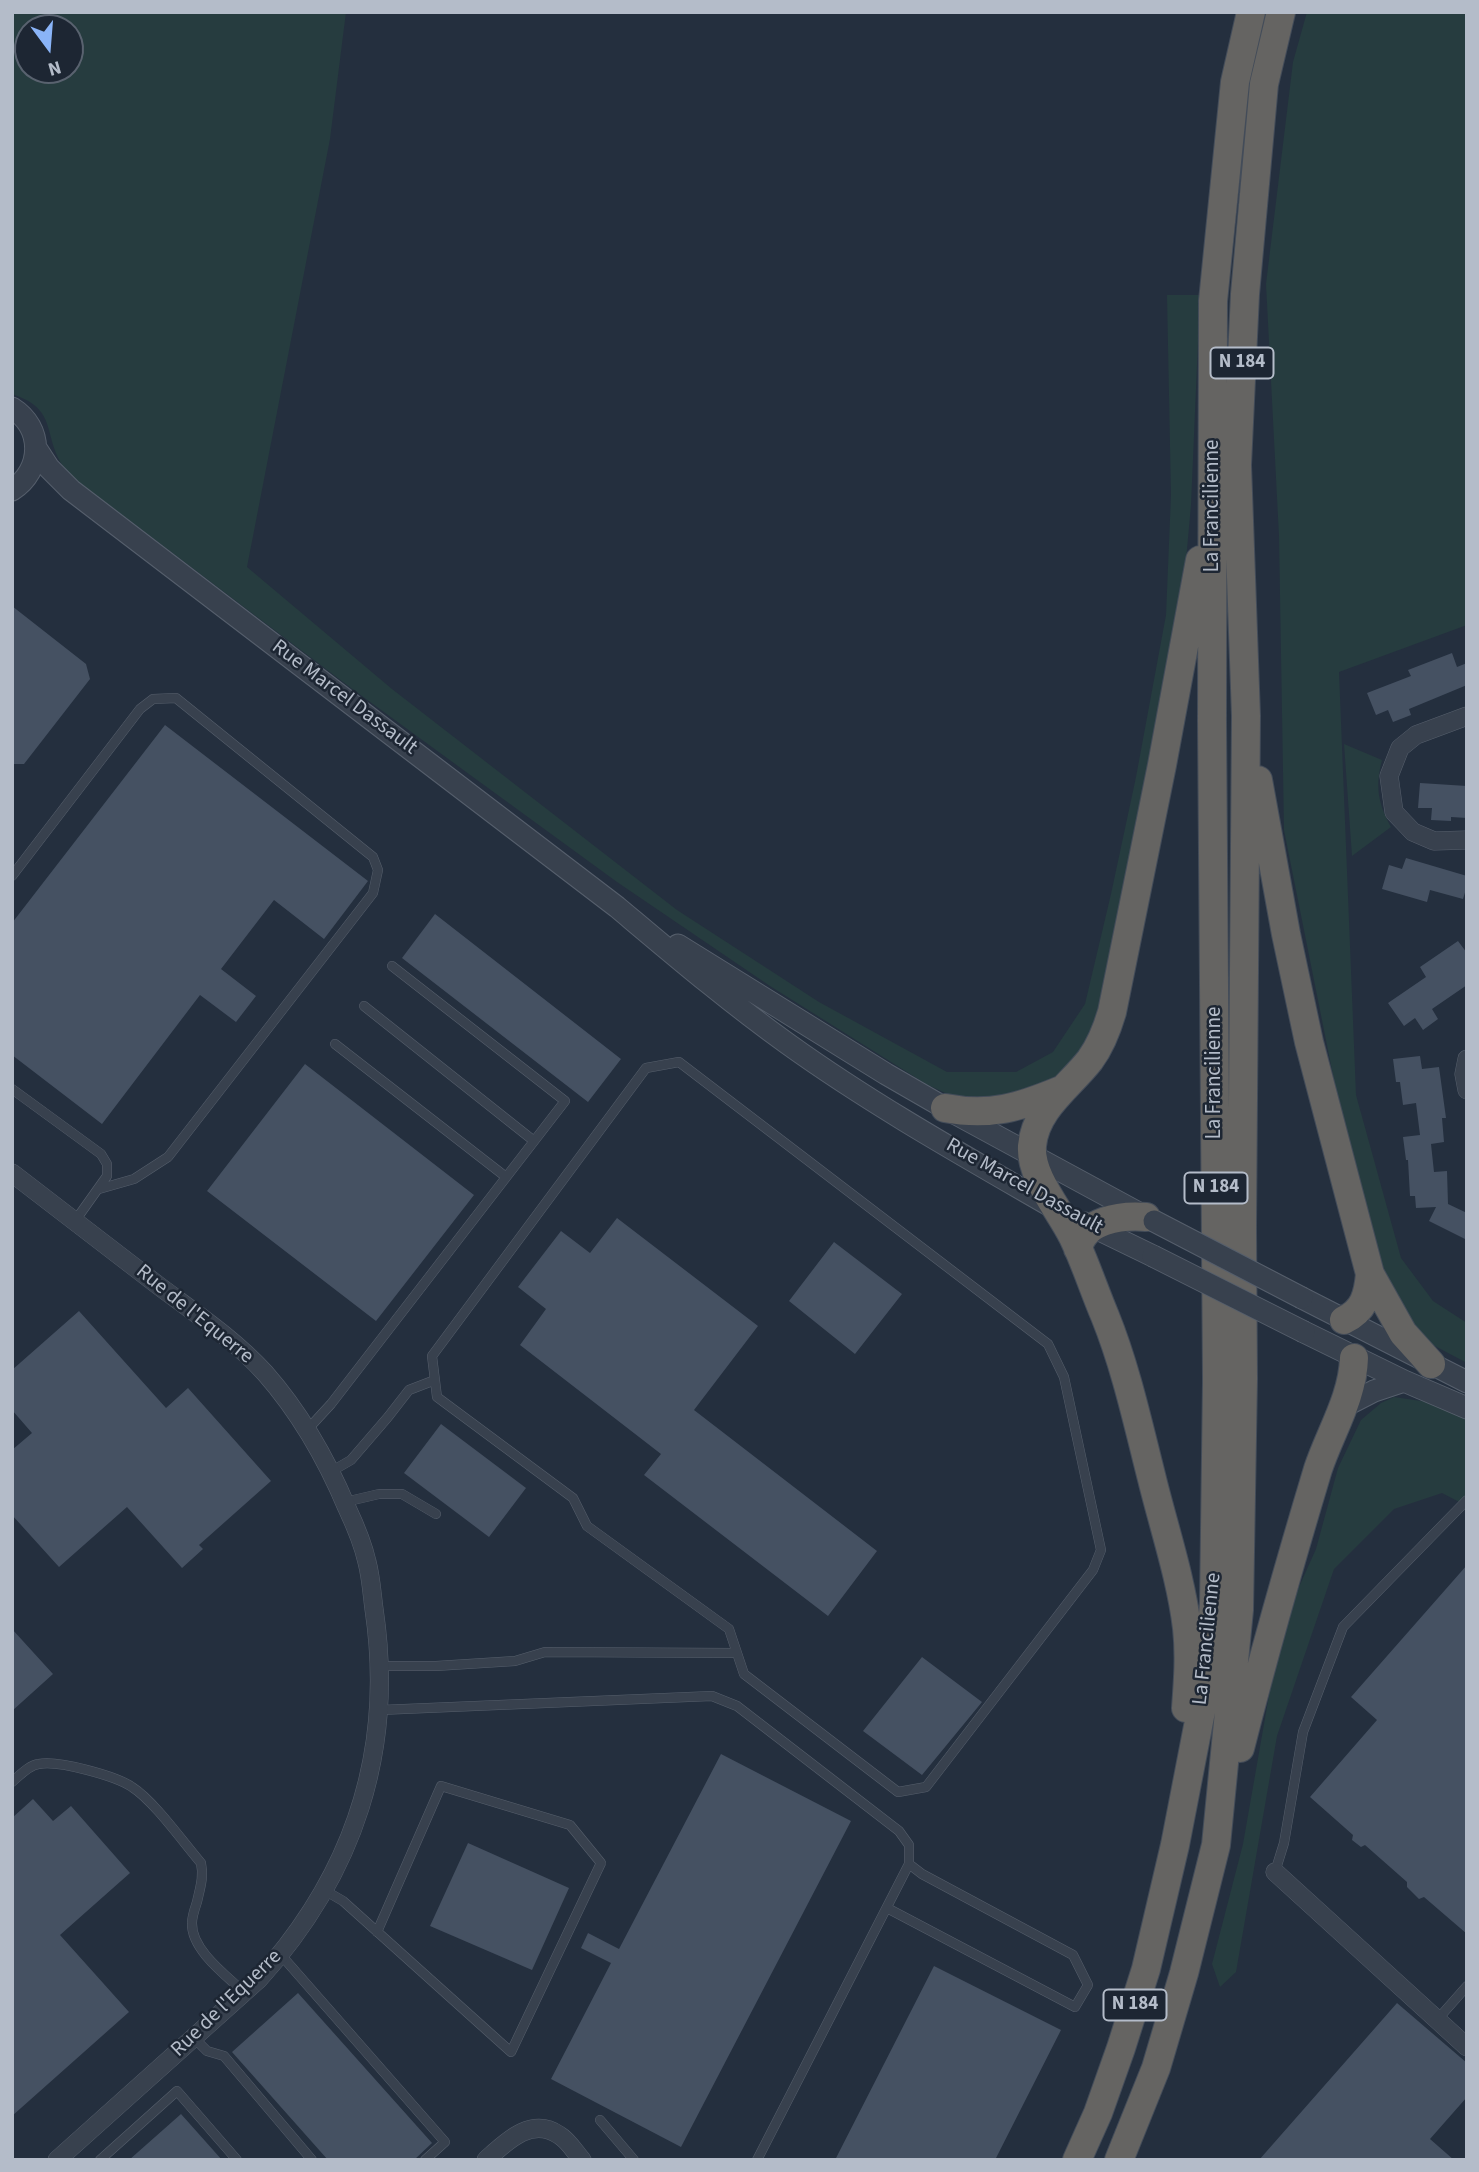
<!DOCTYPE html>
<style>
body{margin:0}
#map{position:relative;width:1479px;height:2172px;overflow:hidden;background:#242f3e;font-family:"Source Sans 3",sans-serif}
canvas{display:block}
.frame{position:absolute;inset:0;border:14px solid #b4bcc9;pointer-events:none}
.north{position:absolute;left:14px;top:14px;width:70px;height:70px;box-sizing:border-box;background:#1d2633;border:2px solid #59626f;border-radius:50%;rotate:164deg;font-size:19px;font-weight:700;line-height:28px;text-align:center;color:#b4bcc9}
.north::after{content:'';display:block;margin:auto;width:24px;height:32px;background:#8ab4f8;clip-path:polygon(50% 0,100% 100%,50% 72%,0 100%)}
</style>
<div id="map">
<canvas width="1479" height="2172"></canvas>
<div class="frame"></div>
<div class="north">N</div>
</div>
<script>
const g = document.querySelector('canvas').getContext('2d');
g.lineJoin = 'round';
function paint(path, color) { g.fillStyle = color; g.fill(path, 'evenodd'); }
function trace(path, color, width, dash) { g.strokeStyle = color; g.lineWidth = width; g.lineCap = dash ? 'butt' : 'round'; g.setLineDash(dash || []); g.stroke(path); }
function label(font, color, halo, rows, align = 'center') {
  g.font = font + ' "Source Sans 3",sans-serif'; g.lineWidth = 5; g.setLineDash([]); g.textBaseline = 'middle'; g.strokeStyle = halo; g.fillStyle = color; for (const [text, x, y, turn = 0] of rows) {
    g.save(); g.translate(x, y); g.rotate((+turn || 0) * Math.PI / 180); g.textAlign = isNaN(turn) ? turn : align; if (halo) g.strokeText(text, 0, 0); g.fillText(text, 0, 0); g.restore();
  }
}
const green = new Path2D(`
 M12,12H346L330,139L247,567L392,689L677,910L819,1002L947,1072H1016L1053,1052L1085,1004L1111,894L1136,777L1166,615L1171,495L1167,295H1200L1191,505L1182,605L1105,1000L1089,1046L1066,1074L1009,1100L956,1098L926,1084L770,986L617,882L351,688L80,483C73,477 65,471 61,463C43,432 57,409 12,394ZM28,28H70V70H28Z
 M1307,12H1467V625L1339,672L1356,1095L1401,1258L1433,1301L1467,1323V1363L1431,1344L1388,1293L1341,1115L1284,830L1279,536L1266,284L1293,62Z
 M1344,744L1382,760C1375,787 1378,803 1391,827L1352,856Z
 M1394,1397L1428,1402L1467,1419V1506L1442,1493L1394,1509L1334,1569L1277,1736L1236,1972L1220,1987L1212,1964L1243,1844L1281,1627L1316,1549L1338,1468L1361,1420L1381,1403Z`);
const building = new Path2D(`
 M12,606L86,664L90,679L24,764H12Z
 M1452,653L1457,667L1467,663V685L1409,709L1411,715L1393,722L1388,710L1376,715L1367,693L1411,676L1408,670Z
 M165,725L368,881L324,939L274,900L221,969L256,996L236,1022L200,995L102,1124L12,1055V923Z
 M1420,783L1467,786V818L1451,817V821L1431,820L1432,808H1418Z
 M1406,858L1467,876V886L1463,899L1430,890L1427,902L1382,889L1389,865L1402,869Z
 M435,914L621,1059L588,1102L402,958Z
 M1458,941L1467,953V985L1432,1009L1438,1019L1423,1030L1415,1018L1404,1026L1388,1003L1426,977L1420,967Z
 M1420,1056L1422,1069L1439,1067L1446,1118H1442L1444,1142L1431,1144L1434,1172L1447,1171L1448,1204L1467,1213V1240L1429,1221L1436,1207L1416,1208L1415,1196H1410L1408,1160H1406L1403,1137L1420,1135L1416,1103L1403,1105L1400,1082H1396L1393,1059Z
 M305,1064L474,1195L376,1321L207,1191Z
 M617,1218L758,1326L694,1410L877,1551L828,1616L644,1475L661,1454L520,1345L546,1309L518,1287L561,1231L590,1253Z
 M834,1242L902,1294L855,1354L789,1301Z
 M79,1311L166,1408L188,1388L271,1481L199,1545L203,1549L182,1568L127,1507L59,1567L12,1515V1450L32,1433L12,1410V1370Z
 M441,1424L526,1488L489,1537L404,1473Z
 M1467,1565V1934L1424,1897L1419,1899L1407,1887V1882L1365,1845L1361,1847L1352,1840L1353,1835L1310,1797L1377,1720L1351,1697Z
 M12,1629L53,1674L12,1711Z
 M922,1657L982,1702L922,1775L863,1731Z
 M721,1754L851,1821L681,2147L551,2079L611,1963L581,1948L588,1933L619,1949Z
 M33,1799L53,1821L71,1806L130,1873L60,1935L129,2012L12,2116V1818Z
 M468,1843L569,1888L532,1970L430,1926Z
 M934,1966L1061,2030L995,2160H835Z
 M298,1993L432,2143L414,2160H328L232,2052Z
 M1397,2003L1467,2063V2097L1430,2139L1454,2160H1259Z
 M181,2114L222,2160H129Z`);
const service = new Path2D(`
 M12,876L140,709L153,699L176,698L373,857L378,870L373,893L168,1157L134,1179L99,1189
 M364,1006L534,1141
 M335,1044L506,1177
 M679,1062L1048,1344L1064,1377L1101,1550L1093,1570L926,1787L898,1792L744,1674L729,1629L587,1526L573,1498L437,1397L432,1356L646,1068Z
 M12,1089L101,1154L107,1164V1176L75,1221
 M308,1429L331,1404L565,1101L392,966
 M332,1471L351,1460L388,1417L409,1390L435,1380
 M345,1502L379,1494H402L436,1514
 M380,1666H436L515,1661L545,1652L737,1653
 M380,1710L712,1696L737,1706L899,1831L909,1845V1864L757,2160
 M12,1782C20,1775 29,1765 39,1764C58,1760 116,1776 132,1787C154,1801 183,1842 201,1863C204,1877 200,1888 197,1902C195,1908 192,1916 192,1923C191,1950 227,1976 245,1993
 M1275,1872L1284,1843L1303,1732L1343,1627L1467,1500
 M324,1890L343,1901L511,2052L601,1863L570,1825L441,1786L377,1932
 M887,1908L1075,2007L1088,1985L1073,1955L922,1874L909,1864
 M281,1955L445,2142L425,2160
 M1437,2020L1467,1986
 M194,2038L207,2051L224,2056L312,2160
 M600,2120L634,2160
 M100,2160L177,2091L237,2160`);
const minor = new Path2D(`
 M1467,716L1416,735L1400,748L1389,776L1394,812L1413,832L1434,841L1467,840
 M1467,1059L1464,1074L1467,1090
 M12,1173C61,1211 110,1248 159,1286C195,1313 234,1339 265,1373C301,1414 326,1458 347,1508C355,1525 363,1544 367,1562C371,1577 372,1594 374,1609C395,1750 354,1874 259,1979L57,2160
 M1275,1872L1467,2047
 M486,2160C506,2142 531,2116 559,2135C568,2140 575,2152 582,2160`);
const tertiary = new Path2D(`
 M12,408C44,428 43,470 12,490
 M36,448L49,468L71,490L617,907C673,954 728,1001 788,1044C873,1105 966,1157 1056,1209
 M678,945L886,1074L945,1108L1146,1217
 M1085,1223L1153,1256
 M1302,1298L1467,1382
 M1304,1332L1404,1381L1467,1408
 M1343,1407L1374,1391L1404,1381`);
const trunk = new Path2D(`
 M1258,780L1286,934L1309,1042L1370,1274L1403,1333L1431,1364
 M945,1108C990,1117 1020,1107 1061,1090
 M1078,1249C1083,1220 1121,1215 1146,1217
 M1344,1320C1364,1311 1368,1295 1370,1274
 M1186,1708C1188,1681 1190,1655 1187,1628C1181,1578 1164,1528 1152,1479C1138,1424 1126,1368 1105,1316C1094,1290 1085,1262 1073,1237C1060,1210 1030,1177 1032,1146C1035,1109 1069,1087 1090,1060C1101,1045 1107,1029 1112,1012L1162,765L1200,560
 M1240,1748C1264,1654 1290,1562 1318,1469C1330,1433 1353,1397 1354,1358
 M1077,2160L1098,2113L1121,2048L1146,1969L1175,1845L1207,1680L1214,1604L1217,1381L1212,721L1213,301L1235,82L1251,12
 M1119,2160L1156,2068L1184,1973L1216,1845L1239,1610L1243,1379L1242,1227L1246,716L1237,465L1245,294L1264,84L1281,12`);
const tertiaryBridge = new Path2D(`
 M1154,1221L1302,1298
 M1153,1256L1304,1332`);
const shields = [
 [1242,363,63],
 [1216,1188,63],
 [1135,2005,63]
];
const shieldNames = [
 ["N 184",1242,363],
 ["N 184",1216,1188],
 ["N 184",1135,2005]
];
const streetNames = [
 ["La Francilienne",1213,506,-90],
 ["Rue Marcel Dassault",344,698,37],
 ["La Francilienne",1215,1073,-90],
 ["Rue Marcel Dassault",1024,1187,29],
 ["Rue de l'Equerre",194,1315,39],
 ["La Francilienne",1208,1639,-84],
 ["Rue de l'Equerre",227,2004,-44]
];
paint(green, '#263c3f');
paint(building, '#455162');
trace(service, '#565f6c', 10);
trace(minor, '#565f6c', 19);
trace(tertiary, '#565f6c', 23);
trace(trunk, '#434c59', 30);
trace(service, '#38414e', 9);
trace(minor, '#38414e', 18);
trace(tertiary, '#38414e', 21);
trace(trunk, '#656462', 28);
trace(tertiaryBridge, '#565f6c', 23, []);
trace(tertiaryBridge, '#38414e', 21);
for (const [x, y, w] of shields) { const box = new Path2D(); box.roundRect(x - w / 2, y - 15.5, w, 31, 5); g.fillStyle = '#1d2633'; g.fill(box); trace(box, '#b4bcc9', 2); }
label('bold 19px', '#b4bcc9', null, shieldNames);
label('21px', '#b4bcc9', '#1d2633', streetNames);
</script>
